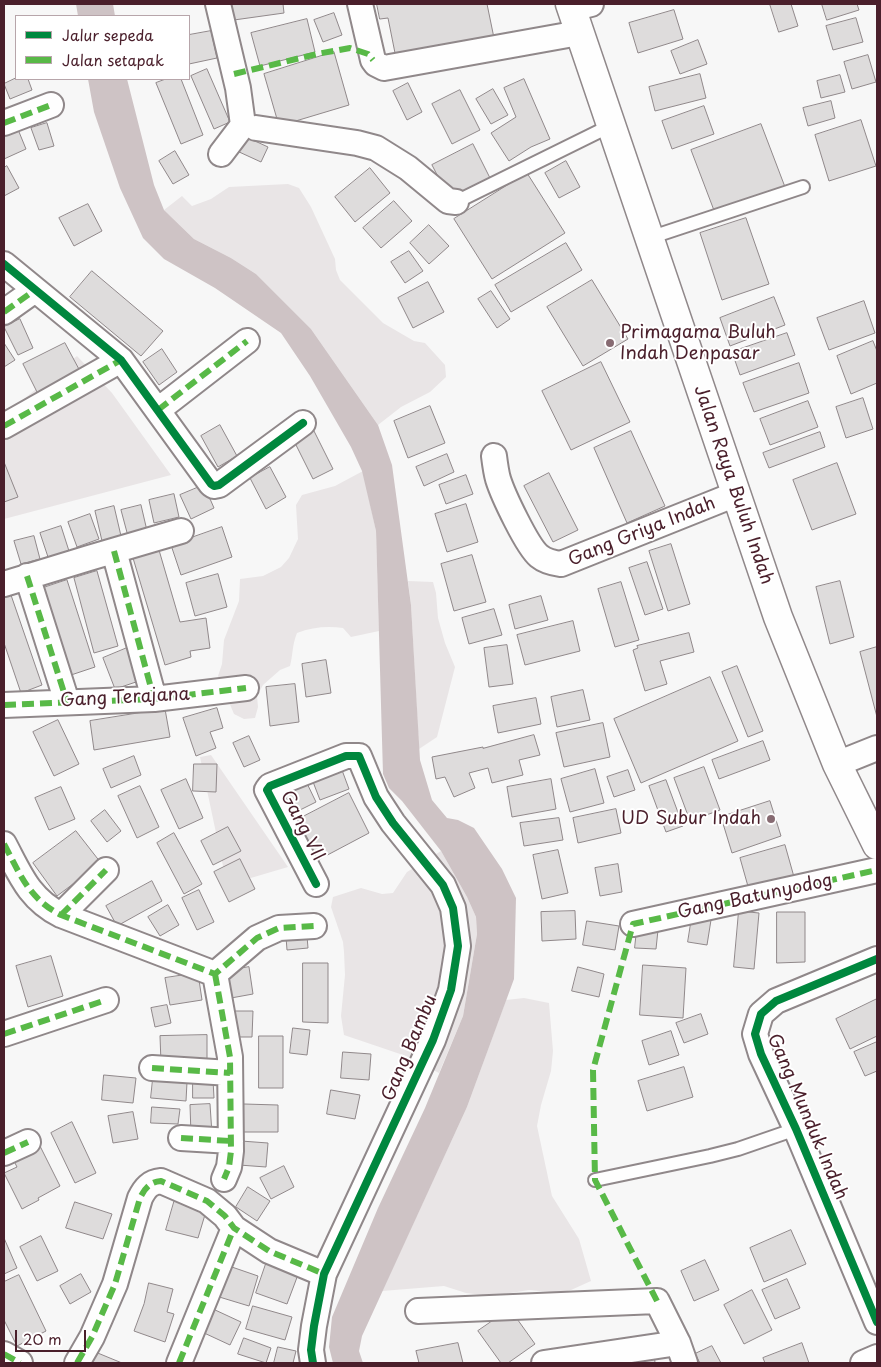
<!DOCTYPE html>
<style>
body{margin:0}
#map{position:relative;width:881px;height:1367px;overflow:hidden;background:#f7f7f7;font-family:"Playpen Sans",sans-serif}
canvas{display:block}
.frame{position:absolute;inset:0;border:5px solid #4a1f2b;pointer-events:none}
.legend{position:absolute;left:15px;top:15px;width:175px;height:65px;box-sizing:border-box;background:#fff;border:1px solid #b7a5aa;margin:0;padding:6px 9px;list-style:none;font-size:15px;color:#4a1f2b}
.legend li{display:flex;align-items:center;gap:10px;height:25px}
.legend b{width:25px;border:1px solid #b7a5aa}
.scale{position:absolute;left:15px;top:1330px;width:71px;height:22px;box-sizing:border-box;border:2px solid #4a1f2b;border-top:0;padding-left:6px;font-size:15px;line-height:18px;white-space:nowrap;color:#4a1f2b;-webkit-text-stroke:4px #fff;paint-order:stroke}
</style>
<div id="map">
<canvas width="881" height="1367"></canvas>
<div class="frame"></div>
<ul class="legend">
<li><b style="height:6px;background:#00873e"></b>Jalur sepeda</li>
<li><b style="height:6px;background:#58b947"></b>Jalan setapak</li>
</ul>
<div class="scale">20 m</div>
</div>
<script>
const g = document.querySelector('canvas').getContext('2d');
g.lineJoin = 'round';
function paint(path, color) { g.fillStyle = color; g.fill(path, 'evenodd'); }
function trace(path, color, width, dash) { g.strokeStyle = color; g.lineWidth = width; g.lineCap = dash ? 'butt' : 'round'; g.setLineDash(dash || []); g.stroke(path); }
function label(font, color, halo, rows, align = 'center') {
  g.font = font + ' "Playpen Sans",sans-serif'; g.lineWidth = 4; g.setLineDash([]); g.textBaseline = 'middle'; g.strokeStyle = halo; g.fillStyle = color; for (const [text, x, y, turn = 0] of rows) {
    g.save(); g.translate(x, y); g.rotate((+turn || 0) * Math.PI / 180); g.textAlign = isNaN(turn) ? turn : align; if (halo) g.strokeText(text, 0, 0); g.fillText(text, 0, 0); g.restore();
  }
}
const green = new Path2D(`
 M288,184L299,188L311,207L335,259L336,270L340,280L383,323L414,341L425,343L445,365L446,377L430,392L401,407L378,425L311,329L256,274L231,258L194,239L164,210L182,196L192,206L211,199L229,187Z
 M77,356L112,393L171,475L4,519V415Z
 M363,471L376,531L379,631L351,637L343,628C328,626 312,627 297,633C292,645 293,655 290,666L280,670L263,685L257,696L258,707L255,718L244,719L234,714L218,676L222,664L224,640L239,601L240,579L263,576L281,567L289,558L298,539L296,505L302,495L335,486Z
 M408,581L433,582L436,593L438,618L445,643L455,667L437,737L419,749L411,605Z
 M211,755L288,867L227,885L200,757Z
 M441,851L467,897L476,917L477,934L463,1016L439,1073L406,1056L344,1035L341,1016L345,975L344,952L343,942L331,907L333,897L361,888L382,894L393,893L407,872Z
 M524,998L549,1003L553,1051L551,1071L541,1105L537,1126L552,1196L579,1239L591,1281L571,1290L560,1293L529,1290L492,1296L466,1293L444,1286L382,1291L467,1107L506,1000Z`);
const water = new Path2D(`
 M76,4H113L115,16H78Z
 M88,79H127L154,185L164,210L194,239L231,258L256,274L311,329L378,425L392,465L411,605L420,760L432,800L447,818L458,820L474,828L502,869L516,898L514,979L467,1107L362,1336L359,1351L363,1363H333L329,1347L332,1317L378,1208L425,1108L463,1016L477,934L476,917L467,897L441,851L402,801L389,788L383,774L376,531L362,471L351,447L310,376L281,333L215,288L164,259L143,238L120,188L94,112Z`);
const building = new Path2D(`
 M232,4H283L284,13L234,20Z
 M377,4H487L494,38L396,58L388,18L380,19Z
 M770,4H791L798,26L779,32Z
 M822,4H857L859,10L827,20Z
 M674,10L683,39L638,53L629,23Z
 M334,13L342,35L323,42L314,20Z
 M856,18L863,42L833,50L826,26Z
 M307,19L315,52L260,66L251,33Z
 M211,31L217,58L189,64V35Z
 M698,40L707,64L680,74L671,51Z
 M334,52L349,105L279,126L264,74Z
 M868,55L876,82L852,89L844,62Z
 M207,69L230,122L214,129L191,76Z
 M700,74L706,98L655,111L649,87Z
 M840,75L845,92L821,98L817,81Z
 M16,78L28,79L32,90L10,99L4,84Z
 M166,79H181L203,135L181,144L156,83Z
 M524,79L550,139L531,147L509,161L491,133L516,117L504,88Z
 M408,83L422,112L407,120L393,91Z
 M493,89L508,115L491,124L476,99Z
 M460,90L480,130L452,144L432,104Z
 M831,101L835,118L808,126L803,108Z
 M704,106L714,134L672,149L662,121Z
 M861,120L876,166L829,181L815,135Z
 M47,123L54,146L39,150L31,128Z
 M761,124L785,187L715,213L691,150Z
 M17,127L26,149L4,159V133Z
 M244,136L268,147L261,162L237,151Z
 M473,144L490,178L449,198L432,165Z
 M175,151L189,175L173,184L159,161Z
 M566,161L580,187L559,198L545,173Z
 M7,166L19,188L4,196V168Z
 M370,168L390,193L355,222L335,197Z
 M527,173L565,233L492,279L454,219Z
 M394,201L412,221L381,248L363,228Z
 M88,204L102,231L74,246L59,218Z
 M746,218L769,284L722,300L700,233Z
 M429,225L449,246L429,264L410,243Z
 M566,243L582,270L511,312L495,285Z
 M409,251L423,271L405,283L391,262Z
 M92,271L163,331L141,356L70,297Z
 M592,280L628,339L583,366L547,307Z
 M428,282L444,312L413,328L398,298Z
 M491,291L510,319L497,328L478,299Z
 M774,297L785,325L730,346L720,318Z
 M864,301L875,333L829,350L817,318Z
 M20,319L33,348L18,355L4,327Z
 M787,333L795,355L740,375L732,352Z
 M873,341L877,351V383L851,394L837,356Z
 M4,343L15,360L4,367Z
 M65,343L81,373L38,394L23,364Z
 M162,349L177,372L159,385L143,362Z
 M601,362L630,422L571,450L542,391Z
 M799,363L809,393L754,412L743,383Z
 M863,398L873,429L846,438L836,407Z
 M808,401L818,427L770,445L760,419Z
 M430,406L445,443L408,458L394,421Z
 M220,425L237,456L218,467L201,436Z
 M312,427L333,469L313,479L292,437Z
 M631,431L665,506L627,523L594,448Z
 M820,432L825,447L769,468L763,453Z
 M447,454L454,472L424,486L416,467Z
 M4,462L18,497L4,502Z
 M837,463L856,514L812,530L793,480Z
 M270,467L286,497L266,509L250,478Z
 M549,473L578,530L553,542L524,486Z
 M466,475L473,494L446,504L439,485Z
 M204,485L214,508L191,519L180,495Z
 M174,494L179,517L154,523L149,500Z
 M466,504L478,542L447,552L435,514Z
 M141,505L148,535L129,540L121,510Z
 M114,506L121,536L102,541L95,511Z
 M90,514L99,539L77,547L68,522Z
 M61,526L69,551L48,557L40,533Z
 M222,527L232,557L181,575L171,545Z
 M34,536L40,559L21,564L14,541Z
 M671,544L690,604L668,611L649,551Z
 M159,550L180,622L206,618L210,648L190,651L191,657L165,665L133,558Z
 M472,555L486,602L454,611L441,564Z
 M647,562L663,609L645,615L629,568Z
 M97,571L118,646L94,653L74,578Z
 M218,574L227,607L195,616L186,583Z
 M67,580L95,667L71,675L43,588Z
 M840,581L854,637L830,644L816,587Z
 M621,582L639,640L615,647L598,589Z
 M11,595L42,685L21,693L4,643V597Z
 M541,596L548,620L515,629L509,605Z
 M494,609L502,635L469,644L462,618Z
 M573,621L580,651L525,665L517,635Z
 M689,633L694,652L660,661L667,684L645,691L633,650L638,648L637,646Z
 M507,645L513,684L489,687L484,648Z
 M877,647V717L860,652Z
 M127,648L139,681L115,689L103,658Z
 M326,660L331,693L306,697L302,664Z
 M737,666L763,731L748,737L722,672Z
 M710,677L738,741L641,783L614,719Z
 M295,684L299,722L270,726L266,687Z
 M583,690L590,720L557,727L551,697Z
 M536,698L541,724L498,733L493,706Z
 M217,708L223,728L210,732L216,748L196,756L183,718Z
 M165,709L170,737L94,750L90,721Z
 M58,720L79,764L54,776L33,732Z
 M603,723L610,757L564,767L556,733Z
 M534,735L540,755L519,760L523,775L492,783L488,768L469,773L475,788L454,797L445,777L436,779L432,757L483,747V748Z
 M249,736L260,760L244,767L233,743Z
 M763,741L770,760L719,779L712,760Z
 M134,756L141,775L111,788L103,769Z
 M339,762L349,789L320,800L310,774Z
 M194,764H217L216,792L193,791Z
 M704,767L720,810L690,821L674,778Z
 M595,769L604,803L570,812L561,779Z
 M628,770L635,790L614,797L607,777Z
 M302,773L316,802L292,814L278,785Z
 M186,779L203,818L179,829L161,790Z
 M551,779L556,809L512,817L507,787Z
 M666,780L683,826L666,832L649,786Z
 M140,786L159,827L137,838L118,796Z
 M61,787L75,819L49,830L35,798Z
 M349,793L369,833L318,860L297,820Z
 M770,801L781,836L732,853L721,817Z
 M616,809L621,833L578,843L573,818Z
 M105,810L121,831L107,842L91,821Z
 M559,818L563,840L524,846L520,823Z
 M228,827L241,851L213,865L201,841Z
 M76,831L101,863L57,896L33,863Z
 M174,833L202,884L184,894L157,843Z
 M785,845L796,884L751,897L740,858Z
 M558,850L568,893L542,899L533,855Z
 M240,859L255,889L229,902L214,872Z
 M618,864L622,892L600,896L595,868Z
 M152,881L162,901L117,926L106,906Z
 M199,890L214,922L197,930L182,898Z
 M168,905L179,925L160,936L148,917Z
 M575,911L576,939L542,941L541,912Z
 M739,911L759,913L754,969L734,967Z
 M777,912H805V962L777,963Z
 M692,917L711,920L707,945L688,942Z
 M587,921L619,926L615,950L583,945Z
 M637,929L658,930L656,949L635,948Z
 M307,936L308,948L287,950L286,937Z
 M51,956L63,996L28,1007L16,966Z
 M303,963H328V1023L303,1022Z
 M643,965L686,968L683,1018L640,1015Z
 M249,967L253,994L231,998L227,971Z
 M578,967L604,974L599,997L572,991Z
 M198,973L202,1000L170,1005L165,978Z
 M877,999V1036L850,1049L836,1019Z
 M167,1005L171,1023L155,1027L151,1008Z
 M230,1011H253L252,1037H230Z
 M701,1014L708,1034L684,1043L676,1023Z
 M293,1028L310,1030L307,1055L290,1053Z
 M671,1031L679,1055L649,1065L642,1041Z
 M207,1035V1062L161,1063L160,1036Z
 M259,1036H283V1088H259Z
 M877,1042V1071L865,1076L854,1052Z
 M343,1052L371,1054L369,1080L341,1078Z
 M684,1067L693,1097L647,1111L638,1081Z
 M104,1075L136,1078L133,1103L102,1100Z
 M153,1079L187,1082L186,1101L151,1098Z
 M193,1080H213L214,1098H193Z
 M331,1090L360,1095L355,1119L327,1114Z
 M210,1104L212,1134L191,1135L190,1105Z
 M244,1104L278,1105V1132H243Z
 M152,1107L180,1109L178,1124L151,1123Z
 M133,1112L138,1139L113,1143L108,1116Z
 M72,1122L96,1173L75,1183L51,1133Z
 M241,1141L268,1143L266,1167L239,1165Z
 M40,1146L60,1186L38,1198L39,1200L22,1209L4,1173L17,1167L13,1159Z
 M284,1166L294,1187L271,1199L260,1178Z
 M248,1187L270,1201L257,1221L236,1207Z
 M175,1199L207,1208L198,1238L166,1230Z
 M75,1202L112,1214L103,1239L66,1228Z
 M791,1230L806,1264L764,1282L750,1248Z
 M41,1236L58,1271L37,1281L20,1247Z
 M4,1238L17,1268L4,1274Z
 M705,1260L719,1290L694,1301L681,1271Z
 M267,1261L299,1272L287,1304L256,1293Z
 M226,1265L258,1276L249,1306L216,1296Z
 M81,1274L91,1292L70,1304L60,1286Z
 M19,1275L46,1331L17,1346L4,1320V1282Z
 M787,1279L800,1308L775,1319L762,1290Z
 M149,1283L173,1289L167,1312L174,1314L165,1342L134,1331L144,1304Z
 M752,1290L772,1330L744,1344L724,1305Z
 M253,1306L292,1317L285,1340L246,1329Z
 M213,1309L241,1322L230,1345L202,1332Z
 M510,1309L535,1344L508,1363H501L478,1331Z
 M244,1338L271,1348L266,1363L238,1354Z
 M458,1343L463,1363H419L416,1351Z
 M802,1343L809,1363H765L763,1358Z
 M712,1346L721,1363H700L695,1354Z
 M278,1347L296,1351L293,1363H274Z
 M88,1349L122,1363H82Z
 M654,1351L655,1363H630L629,1354Z`);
const service = new Path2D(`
 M456,202L610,126
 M649,238L803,187
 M595,1180L710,1156L738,1149L796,1129`);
const minor = new Path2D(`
 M218,4L238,88L243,125L221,154
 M360,4L373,60L376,64L384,68L579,33
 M571,9L591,4
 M4,123L51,105
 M256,128L357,143L376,148L408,168L448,201L456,202
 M4,264L121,360L211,484L214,486L219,485L303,423
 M4,312L35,290
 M158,410L247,341
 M4,426L121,360
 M494,456C495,464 496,472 498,479C503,495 527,546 539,556C545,561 553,563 561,564L736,494
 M114,551L154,699
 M27,576L67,702
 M4,584L89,558L181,531
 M4,705L154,699L246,688
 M837,764L877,748
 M4,844C20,874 29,899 61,915L215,974L257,938L279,928L314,926
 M61,915L106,870
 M633,924L877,870
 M877,959L776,1001L761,1014L755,1034L761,1054L796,1129L877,1322
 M215,974L230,1057L231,1151L229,1167L224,1179
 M4,1034L106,1000
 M152,1068L230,1073
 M181,1138L231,1141
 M4,1153L28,1142
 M418,1311L657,1301L678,1343L685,1363
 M4,1354L20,1363
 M77,1363L92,1337L115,1284L140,1198C145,1188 150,1182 161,1181L207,1201L225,1216L234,1228L269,1251L324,1274
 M179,1363L234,1228
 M313,1363L311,1350L314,1326L324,1274L433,1040L451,990L458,946L453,908L443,885L393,823L376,797L359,756H346L270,786L267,790L316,884
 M544,1363L678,1343
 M863,1363L877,1357`);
const trunk = new Path2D(`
 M570,4L778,617L837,764L877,845`);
const quiet = new Path2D(`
 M234,74L317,54L350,48L368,54L373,60
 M4,123L51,105
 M4,312L35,290
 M158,410L247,341
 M4,426L121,360
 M114,551L154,699
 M27,576L67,702
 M4,705L154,699L246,688
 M4,844C20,874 29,899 61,915L215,974L257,938L279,928L314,926
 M61,915L106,870
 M215,974L230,1057L231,1151L229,1167L224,1179
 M4,1034L106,1000
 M152,1068L230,1073
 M181,1138L231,1141
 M4,1153L28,1142
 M657,1301L595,1180L593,1070L633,924L877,870
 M4,1354L20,1363
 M77,1363L92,1337L115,1284L140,1198C145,1188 150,1182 161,1181L207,1201L225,1216L234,1228L269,1251L324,1274
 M179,1363L234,1228`);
const cycleway = new Path2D(`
 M4,264L121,360L211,484L214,486L219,485L303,423
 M877,959L776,1001L761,1014L755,1034L761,1054L796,1129L877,1322
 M313,1363L311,1350L314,1326L324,1274L433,1040L451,990L458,946L453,908L443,885L393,823L376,797L359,756H346L270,786L267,790L316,884`);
const markers = [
 [610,343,5,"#876b72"],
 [771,819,5,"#876b72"]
];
const poiNames = [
 ["Primagama Buluh",620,333],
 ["Indah Denpasar",620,354],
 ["UD Subur Indah",761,819,"right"]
];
const streetNames = [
 ["Jalan Raya Buluh Indah",733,485,71],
 ["Gang Griya Indah",642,532,-22],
 ["Gang Terajana",125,698,-3],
 ["Gang VII",302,826,63],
 ["Gang Batunyodog",755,897,-12],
 ["Gang Bambu",410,1048,-67],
 ["Gang Munduk Indah",807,1117,67]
];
paint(green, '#e9e5e6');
paint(water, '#cec3c5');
paint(building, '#dedcdc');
trace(building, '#90888a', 1);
trace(service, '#90888a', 16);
trace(minor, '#90888a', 28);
trace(trunk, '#90888a', 31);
trace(service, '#fefefe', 12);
trace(minor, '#fefefe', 24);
trace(trunk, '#fefefe', 28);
trace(quiet, '#58b947', 6, [12, 6]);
trace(cycleway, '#00873e', 8);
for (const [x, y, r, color] of markers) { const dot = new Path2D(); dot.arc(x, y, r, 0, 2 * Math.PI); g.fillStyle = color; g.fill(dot); trace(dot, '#fff', 2); }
label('18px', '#4a1f2b', '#fff', poiNames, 'left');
label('18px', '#4a1f2b', '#fff', streetNames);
</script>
